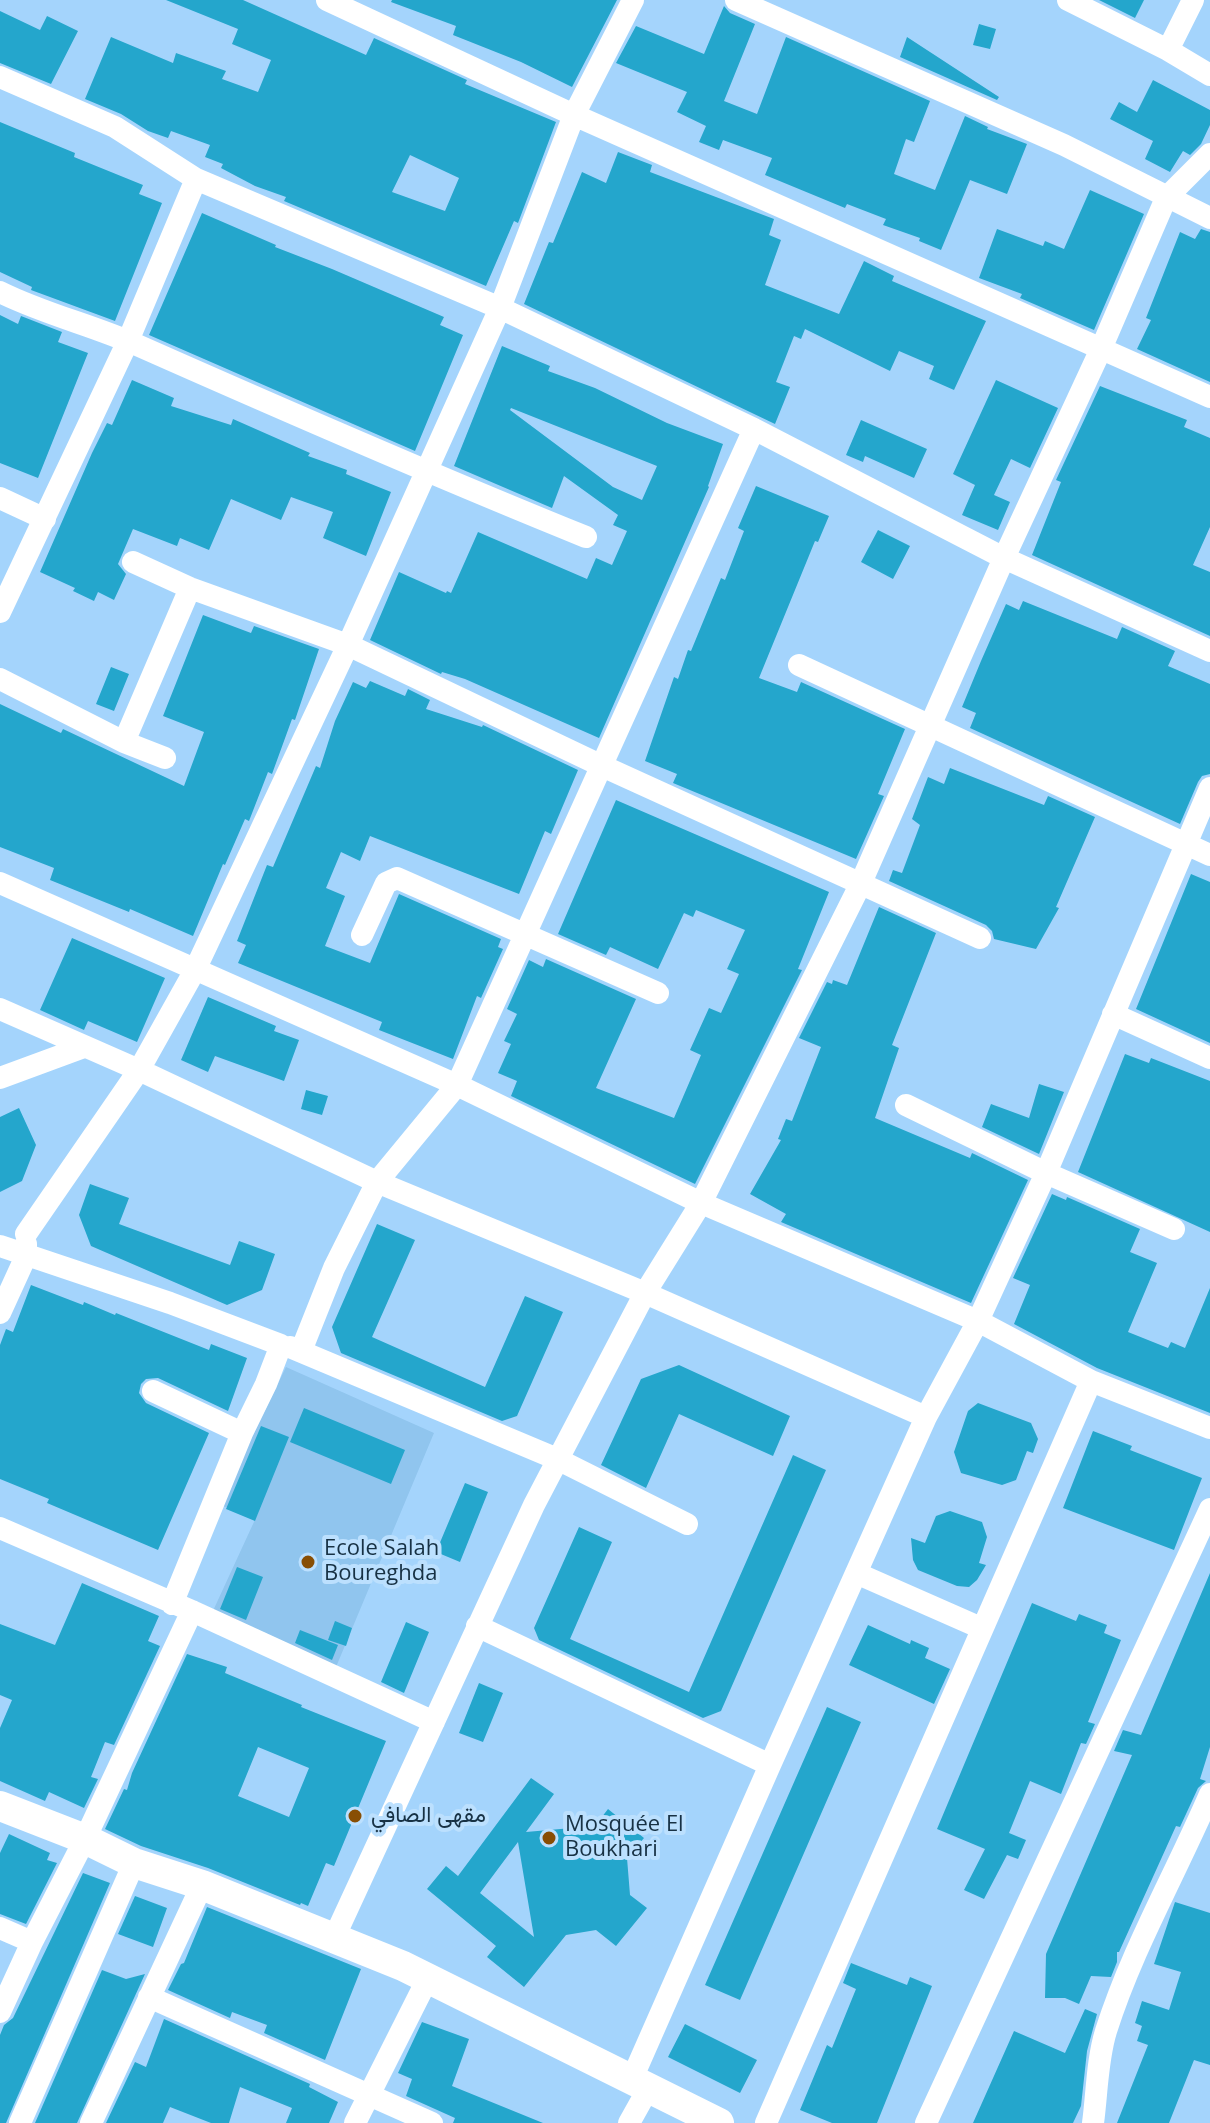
<!DOCTYPE html>
<meta charset="utf-8">
<style>
body{margin:0}
canvas{display:block;background:#a4d4fc}
</style>
<canvas width="1210" height="2123"></canvas>
<script>
const g = document.querySelector('canvas').getContext('2d');
g.lineJoin = 'round';
function paint(path, color) { g.fillStyle = color; g.fill(path, 'evenodd'); }
function trace(path, color, width, dash) { g.strokeStyle = color; g.lineWidth = width; g.lineCap = dash ? 'butt' : 'round'; g.setLineDash(dash || []); g.stroke(path); }
function label(font, color, halo, rows, align = 'center') {
  g.font = font + ' "Open Sans",Vazirmatn,sans-serif'; g.lineWidth = 8; g.setLineDash([]); g.textBaseline = 'middle'; g.strokeStyle = halo; g.fillStyle = color; for (const [text, x, y, turn = 0] of rows) {
    g.save(); g.translate(x, y); g.rotate((+turn || 0) * Math.PI / 180); g.textAlign = isNaN(turn) ? turn : align; if (halo) g.strokeText(text, 0, 0); g.fillText(text, 0, 0); g.restore();
  }
}
const built = new Path2D(`
 M286,1367L434,1433L336,1667L212,1613L259,1511L219,1506Z`);
const building = new Path2D(`
 M166,0H243L366,55L374,38L467,80L465,84L556,122L518,223L514,221L486,286L284,201L286,197L255,186L221,168L223,164L205,157L210,145L171,131L168,138L148,131L121,114L85,99L111,37L173,63L176,53L226,71L222,79L258,92L271,60L232,44L238,29ZM410,155L459,178L445,211L392,192Z
 M392,0H617L572,87L521,62L453,35L456,26L391,2Z
 M1099,0H1144L1135,18Z
 M724,6L730,13L755,24L724,101L757,114L786,37L930,101L914,142L906,139L894,174L935,190L965,116L988,127L987,129L1027,144L1007,194L970,180L941,250L919,241L920,238L883,225L886,219L847,204L845,208L765,175L772,158L723,140L719,150L699,142L706,126L677,112L687,92L616,63L636,26L704,54Z
 M0,11L40,30L47,16L78,31L51,84L0,63Z
 M979,24L996,29L990,49L973,45Z
 M907,37L999,97L997,100L900,57Z
 M1153,80L1210,110V125L1201,144L1190,155L1183,151L1170,172L1145,159L1153,141L1110,119L1119,102L1137,112Z
 M0,122L75,153L74,157L143,185L139,194L162,203L115,321L31,290L32,287L0,272Z
 M618,152L652,165L650,172L774,219L769,235L781,240L765,285L839,314L864,261L894,276L892,281L986,321L954,390L929,379L934,366L899,351L890,371L805,329L801,339L794,336L776,382L790,387L775,424L524,304L549,242L553,243L582,172L606,183Z
 M1090,190L1144,214L1094,330L1020,298L1022,294L979,278L997,229L1043,246L1045,241L1064,249Z
 M202,213L276,245L275,247L332,269L444,317L440,325L463,335L415,451L149,335Z
 M1201,229L1210,232V382L1137,349L1151,320L1146,318L1180,232L1195,239Z
 M0,315L18,324L21,316L62,332L58,342L88,353L38,478L0,463Z
 M502,346L550,366L548,371L595,388L667,423L723,444L708,486L709,487L599,738L465,679L442,672L441,674L370,640L399,572L446,593L447,591L451,593L478,532L587,579L596,558L612,565L627,531L613,525L618,515L564,476L552,508L454,466ZM511,408L657,466L642,500L613,487L510,410Z
 M132,380L174,398L171,406L231,425L233,419L310,453L308,456L347,470L346,474L391,492L366,556L323,538L333,512L291,497L281,520L231,499L209,550L180,538L177,546L133,529L118,564L126,574L114,600L98,592L94,601L73,591L75,588L40,572L92,453L107,423L112,425Z
 M996,380L1058,408L1030,468L1011,459L994,495L1010,502L998,530L962,515L975,485L953,474Z
 M1100,386L1187,420L1184,427L1210,438V527L1193,565L1210,572V636L1032,555L1061,482L1056,480Z
 M861,420L927,449L914,478L865,456L863,462L846,455Z
 M756,486L829,516L818,542L815,541L759,678L797,692L801,682L905,729L878,794L884,796L856,859L673,783L677,774L645,761L674,677L678,679L688,650L691,651L721,578L725,580L744,531L738,528Z
 M878,530L910,546L893,579L861,562Z
 M1023,601L1117,639L1122,627L1175,651L1168,666L1210,684V774L1202,776L1198,782L1180,824L970,728L976,713L962,707L981,661L1006,604L1019,610Z
 M203,615L251,633L254,626L319,649L295,720L292,719L272,774L268,772L249,821L245,819L225,865L223,864L193,936L130,909L129,912L50,880L54,868L0,847V704L61,733L63,729L184,786L204,732L163,716Z
 M111,667L129,674L114,711L96,704Z
 M370,681L405,696L408,689L430,700L426,709L482,727L483,725L578,770L551,834L545,831L519,894L370,836L360,861L341,852L326,888L345,896L325,946L370,963L399,894L501,939L498,947L503,949L481,998L477,996L453,1059L379,1030L382,1022L238,963L246,945L237,941L267,865L273,867L316,766L320,768L335,721L353,682L366,688Z
 M950,768L1044,805L1048,796L1095,817L1056,907L1059,908L1036,949L994,939L992,931L986,925L889,881L893,870L902,873L920,825L912,819L928,777L944,784Z
 M616,800L829,892L798,969L802,970L695,1184L511,1096L517,1081L498,1073L511,1044L504,1041L517,1014L507,1009L529,960L543,967L546,959L636,999L596,1088L674,1118L701,1055L690,1050L709,1008L721,1013L739,974L727,969L745,930L696,910L693,917L684,913L658,969L610,947L606,955L558,934Z
 M1191,874L1210,882V1043L1136,1009Z
 M879,907L936,933L892,1045L899,1048L875,1118L970,1158L972,1153L1028,1180L971,1303L781,1222L786,1214L750,1194L781,1140L778,1139L786,1119L792,1121L821,1047L799,1038L827,982L832,984L833,980L847,985Z
 M72,938L165,978L137,1042L88,1021L84,1030L40,1010Z
 M208,997L276,1026L274,1031L299,1040L284,1081L215,1056L208,1072L181,1060Z
 M1125,1054L1149,1063L1151,1058L1210,1081V1232L1078,1172Z
 M1039,1084L1064,1092L1039,1154L982,1127L991,1104L1029,1118Z
 M306,1090L328,1096L322,1115L301,1109Z
 M19,1108L36,1145L22,1181L0,1192V1117Z
 M90,1184L129,1198L119,1224L230,1265L239,1241L275,1254L262,1290L227,1305L91,1246L79,1215Z
 M1052,1194L1066,1200L1067,1197L1140,1229L1130,1252L1157,1263L1128,1332L1168,1348L1171,1342L1185,1348L1210,1288V1413L1097,1368L1014,1324L1030,1285L1013,1278Z
 M377,1224L415,1240L372,1337L485,1387L525,1296L563,1312L517,1416L502,1421L341,1353L332,1327Z
 M31,1285L83,1305L84,1302L115,1315L116,1313L209,1350L211,1344L247,1358L228,1411L158,1378L146,1379L141,1384L139,1393L146,1403L209,1433L158,1550L47,1503L49,1499L0,1479V1345L6,1329L13,1332Z
 M679,1365L790,1416L773,1456L679,1414L646,1488L601,1465L641,1379Z
 M978,1403L1031,1423L1038,1439L1033,1453L1027,1451L1016,1480L1002,1485L961,1473L954,1452L968,1411Z
 M304,1408L405,1450L391,1484L290,1442Z
 M261,1426L289,1437L255,1521L226,1509Z
 M1093,1431L1132,1446L1130,1450L1202,1478L1174,1550L1063,1508Z
 M793,1455L826,1470L721,1711L703,1718L539,1640L534,1628L579,1527L612,1542L570,1639L689,1692Z
 M465,1483L488,1492L460,1562L436,1552Z
 M950,1511L982,1522L987,1537L979,1563L986,1565L977,1580L969,1587L957,1586L918,1570L913,1560L911,1538L925,1543L936,1516Z
 M237,1567L263,1577L246,1620L220,1609Z
 M1210,1573V1747L1200,1779L1206,1781L1198,1788L1180,1827L1176,1826L1119,1952H1117V1962L1111,1977L1091,1976L1079,2004L1065,1998H1045L1046,1954L1132,1755L1114,1751L1123,1730L1141,1735Z
 M82,1583L159,1616L148,1641L160,1646L114,1745L105,1742L91,1777L98,1779L84,1808L49,1792L45,1801L0,1781V1728L12,1700L0,1695V1624L55,1645Z
 M1032,1603L1076,1621L1079,1614L1107,1625L1104,1633L1121,1640L1088,1722L1095,1724L1086,1744L1081,1743L1061,1794L1030,1781L1009,1833L1026,1840L1018,1859L1007,1855L984,1899L964,1890L985,1849L937,1829Z
 M335,1621L352,1628L346,1646L328,1640Z
 M406,1622L429,1632L404,1693L381,1682Z
 M868,1625L910,1644L911,1640L929,1648L925,1658L950,1669L934,1704L849,1665Z
 M300,1630L338,1645L332,1660L295,1643Z
 M187,1654L227,1667L225,1673L302,1705L301,1707L386,1741L334,1866L326,1863L308,1906L301,1903L300,1905L208,1868L141,1846L105,1829L124,1789L127,1790L132,1773ZM258,1747L309,1768L289,1817L238,1796Z
 M479,1683L503,1693L483,1742L459,1733Z
 M827,1707L861,1722L740,2000L705,1985Z
 M531,1778L554,1794L526,1832L595,1826L608,1809L644,1838L627,1858L630,1895L647,1908L616,1946L596,1930L566,1935L524,1987L487,1957L496,1946L427,1889L446,1866L458,1876ZM518,1842L534,1937L480,1893Z
 M9,1834L50,1853L47,1860L57,1863L26,1924L0,1914V1853Z
 M83,1873L110,1883L6,2123H0V2035L4,2025L13,2018Z
 M135,1896L167,1908L153,1947L118,1934Z
 M1175,1902L1210,1913V2065L1194,2060L1169,2123H1117L1148,2045L1137,2041L1142,2026L1135,2023L1142,2001L1169,2010L1181,1972L1154,1964Z
 M207,1907L361,1969L325,2060L264,2033L267,2025L232,2012L230,2018L168,1990L181,1964L184,1963Z
 M851,1963L907,1985L910,1977L932,1986L877,2123H832L800,2110L827,2045L832,2048L856,1989L843,1983Z
 M102,1970L126,1979L145,1974L77,2123H35Z
 M1085,2009L1097,2014L1087,2051L1081,2106L1073,2123H973L1014,2031L1065,2053Z
 M164,2019L310,2084L309,2087L338,2102L329,2123H286L292,2108L240,2087L229,2123H211L170,2107L163,2123H106L135,2062L146,2067Z
 M422,2022L469,2039L452,2086L543,2123H453L455,2118L406,2096L412,2079L398,2073Z
 M685,2024L757,2060L740,2093L668,2057Z`);
const minor = new Path2D(`
 M327,0L574,115L1210,397
 M736,0L1064,145L1210,218
 M1068,0L1168,50L1210,75
 M1168,50L1193,0
 M0,77L115,127L196,179L500,308L754,429L1004,558L1210,651
 M0,292C44,314 92,325 137,345C286,411 435,476 586,537
 M0,498L45,519
 M133,562L190,588L348,645L600,765L980,938
 M0,612L128,341L196,179
 M799,665L1210,855
 M0,679L124,742L165,758
 M124,742L190,588
 M0,883L457,1085L701,1203L978,1321L1091,1381L1210,1428
 M362,935L386,883L397,878L658,993
 M0,1009L139,1070L377,1182L645,1293L926,1417
 M1113,1014L1210,1058
 M0,1078L84,1047
 M906,1105L1046,1173L1174,1229
 M26,1234L139,1070L195,970L348,645L500,308L574,115L633,0
 M0,1246L170,1303L281,1345L266,1384L242,1433L172,1604
 M0,1313L26,1256V1244
 M290,1347L557,1459L687,1524
 M301,1351L334,1268L377,1182L457,1085L754,429
 M153,1391L242,1433
 M0,1528L192,1611L434,1722
 M856,1573L981,1628
 M477,1626L770,1765
 M0,1928L32,1942
 M334,1938L534,1505L645,1293L701,1203L860,885L1004,558L1101,349L1166,198L1210,154
 M149,1997L432,2123
 M0,2012L32,1942L85,1839L192,1611
 M631,2081L770,1765L926,1417L978,1321L1046,1173L1210,788
 M20,2123L134,1863
 M91,2123L202,1885
 M355,2123L428,1978
 M629,2123L648,2089
 M766,2123L1091,1381
 M926,2123L1210,1509
 M1093,2123C1097,2094 1097,2060 1106,2031C1132,1949 1176,1873 1210,1794`);
const secondary = new Path2D(`
 M0,1806L85,1839L134,1863L202,1885L403,1966L719,2123`);
const markers = [
 [308,1562,8,"#884e04"],
 [355,1816,8,"#884e04"],
 [549,1838,8,"#884e04"]
];
const poiNames = [
 ["Ecole Salah",324,1549],
 ["Boureghda",324,1574],
 ["مقهى الصافي",371,1816],
 ["Mosquée El",565,1825],
 ["Boukhari",565,1850]
];
paint(built, '#90c5ee');
paint(building, '#24a6cc');
trace(minor, '#fff', 22);
trace(secondary, '#fff', 30);
for (const [x, y, r, color] of markers) { const dot = new Path2D(); dot.arc(x, y, r, 0, 2 * Math.PI); g.fillStyle = color; g.fill(dot); trace(dot, '#bce0fe', 3); }
label('22px', '#173144', '#bce0fe', poiNames, 'left');
</script>
